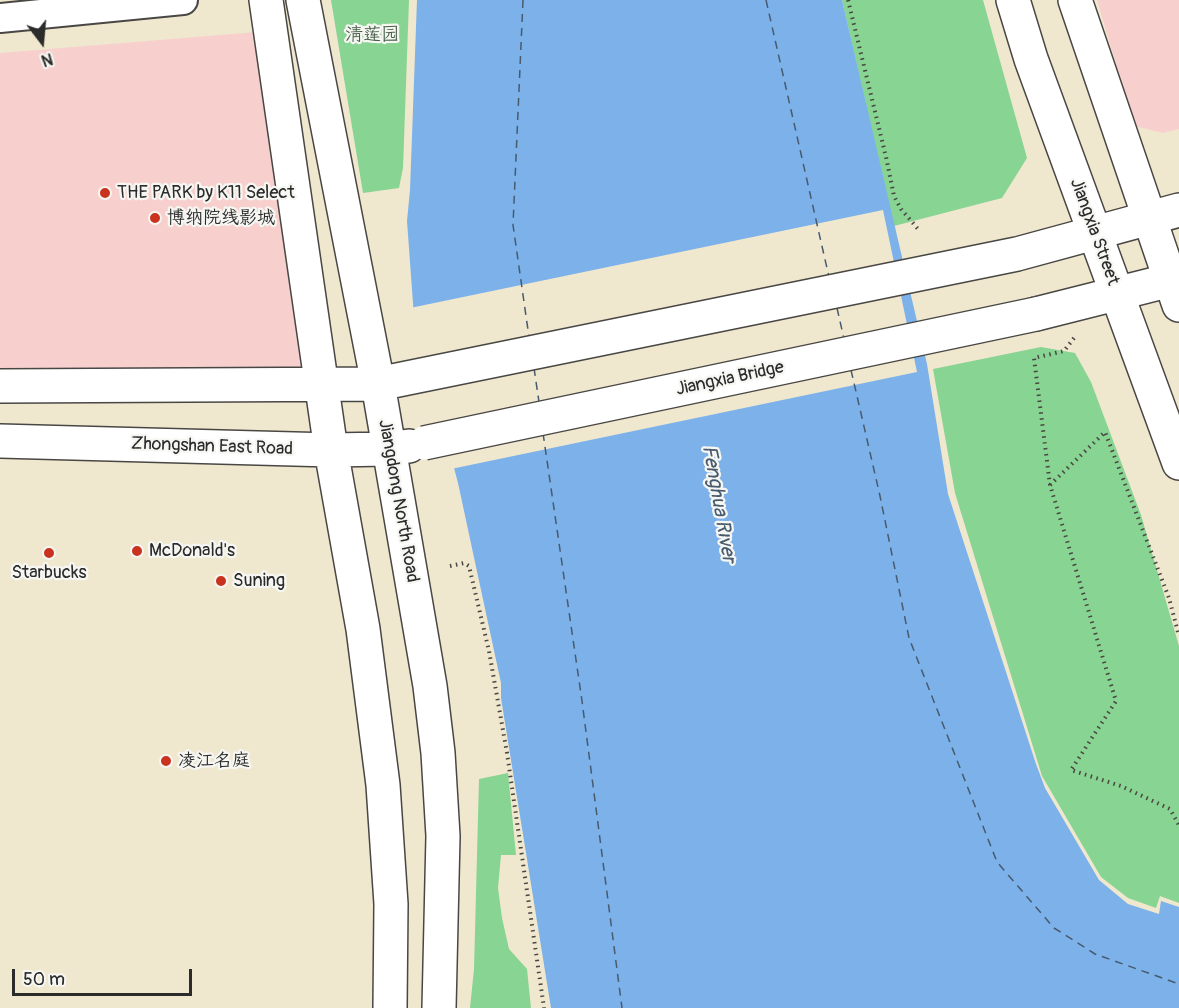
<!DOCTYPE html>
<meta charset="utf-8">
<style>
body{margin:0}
#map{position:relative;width:1179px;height:1008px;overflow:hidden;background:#f0e7cf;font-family:Pangolin,sans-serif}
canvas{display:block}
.north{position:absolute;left:12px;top:12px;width:60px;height:60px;-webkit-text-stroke:4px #f6f6f2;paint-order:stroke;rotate:164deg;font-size:16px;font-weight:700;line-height:24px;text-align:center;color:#2b2b2b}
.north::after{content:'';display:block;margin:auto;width:21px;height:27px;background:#2b2b2b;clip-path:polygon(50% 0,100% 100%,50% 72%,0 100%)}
.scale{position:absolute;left:12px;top:969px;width:180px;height:27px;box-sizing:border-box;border:3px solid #2b2b2b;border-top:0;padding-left:8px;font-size:18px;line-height:21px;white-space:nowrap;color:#2b2b2b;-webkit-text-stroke:4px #f6f6f2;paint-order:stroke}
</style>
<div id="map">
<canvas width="1179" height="1008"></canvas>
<div class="north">N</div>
<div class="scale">50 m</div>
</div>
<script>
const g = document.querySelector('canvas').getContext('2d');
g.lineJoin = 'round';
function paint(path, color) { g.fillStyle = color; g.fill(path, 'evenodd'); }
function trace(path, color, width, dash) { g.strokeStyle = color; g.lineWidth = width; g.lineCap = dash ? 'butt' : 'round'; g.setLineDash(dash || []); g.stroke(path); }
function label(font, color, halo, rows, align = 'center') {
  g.font = font + ' Pangolin,"LXGW WenKai TC",sans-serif'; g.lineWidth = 4.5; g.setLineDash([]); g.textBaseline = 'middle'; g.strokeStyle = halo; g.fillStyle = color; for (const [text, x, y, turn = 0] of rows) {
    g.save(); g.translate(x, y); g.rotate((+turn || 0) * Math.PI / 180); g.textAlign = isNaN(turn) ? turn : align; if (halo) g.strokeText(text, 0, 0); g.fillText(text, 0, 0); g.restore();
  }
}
const built = new Path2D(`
 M1097,0H1179V129L1163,133L1134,126Z
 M257,32L314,377L0,374V53Z`);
const green = new Path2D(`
 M331,0H409L403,168L399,188L363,193Z
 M842,0H983L1027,158L1002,198L894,226Z
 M1041,347L1075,353L1091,382L1141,515L1179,646V903L1160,896L1156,908L1128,898L1101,877L1042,776L955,493L933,369Z
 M508,773L516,855H501L498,888L502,918L509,949L527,969L531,1008H470L474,969L479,779Z`);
const water = new Path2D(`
 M417,0H842L927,364L948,494L1036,764L1045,788L1099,880L1128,904L1159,914L1161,901L1179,907V1008H551L501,698V683L458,483L414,317L407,221L410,190Z`);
const pier = new Path2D(`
 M883,210L917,372L451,469L411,318L410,308Z`);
const ferry = new Path2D(`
 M523,0L513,225L529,337
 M766,0L829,277
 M837,308L844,339
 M534,368L539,402
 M851,370L880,496L909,638L997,862L1054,928L1095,954L1179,984
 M543,433L582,701L622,1008`);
const path = new Path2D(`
 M848,0L886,157L894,196L901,209L918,229
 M1074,338L1064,351L1034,358L1050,485L1116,701L1071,770L1121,786L1170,809L1179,825
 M1050,485L1105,432L1169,598L1179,636
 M450,566L464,563L469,566L489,651L507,753L544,1008`);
const tertiary = new Path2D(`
 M0,18L183,0`);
const secondary = new Path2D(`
 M1013,0L1031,59L1179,463
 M1075,0L1179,305`);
const primary = new Path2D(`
 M266,0L331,450L363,629L383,785L391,904L390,1008
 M303,0L378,384L430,686L438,753L443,836L439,1008
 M1036,314L1179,278
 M0,386L378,384L1017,254L1179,210
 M0,441L331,450L388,449L409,446`);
const primaryBridge = new Path2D(`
 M424,443L1036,314`);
const markers = [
 [105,193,6,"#c8321e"],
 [155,218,6,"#c8321e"],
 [137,551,6,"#c8321e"],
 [49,553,6,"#c8321e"],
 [221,581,6,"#c8321e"],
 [166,761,6,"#c8321e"]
];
const parkNames = [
 ["清莲园",372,35]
];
const poiNames = [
 ["THE PARK by K11 Select",117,193],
 ["博纳院线影城",167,218],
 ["McDonald's",149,551],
 ["Starbucks",49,573,"center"],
 ["Suning",233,581],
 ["凌江名庭",178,761]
];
const streetNames = [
 ["Jiangxia Street",1094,232,70],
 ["Jiangxia Bridge",730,379,-12],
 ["Zhongshan East Road",212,447,2],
 ["Jiangdong North Road",398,501,80]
];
const waterNames = [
 ["Fenghua Rıver",718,504,80]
];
paint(built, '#f7d0ce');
paint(green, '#88d492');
paint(water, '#7cb1ea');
paint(pier, '#f0e7cf');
trace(ferry, '#475a6e', 1.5, [8, 6]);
trace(tertiary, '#494744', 32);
trace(secondary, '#494744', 36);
trace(primary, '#494744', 36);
trace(path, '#494744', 4, [1.5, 4.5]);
trace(tertiary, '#fff', 28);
trace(secondary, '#fff', 33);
trace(primary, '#fff', 33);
trace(primaryBridge, '#494744', 36, []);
trace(primaryBridge, '#fff', 33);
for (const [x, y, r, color] of markers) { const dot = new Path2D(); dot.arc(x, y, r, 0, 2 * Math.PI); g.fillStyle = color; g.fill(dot); trace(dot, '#f6f6f2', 2); }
label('18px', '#475e4a', '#f6f6f2', parkNames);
label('18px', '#2b2b2b', '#f6f6f2', poiNames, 'left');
label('18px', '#2b2b2b', '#f6f6f2', streetNames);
label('italic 20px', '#475a6e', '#f6f6f2', waterNames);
</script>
